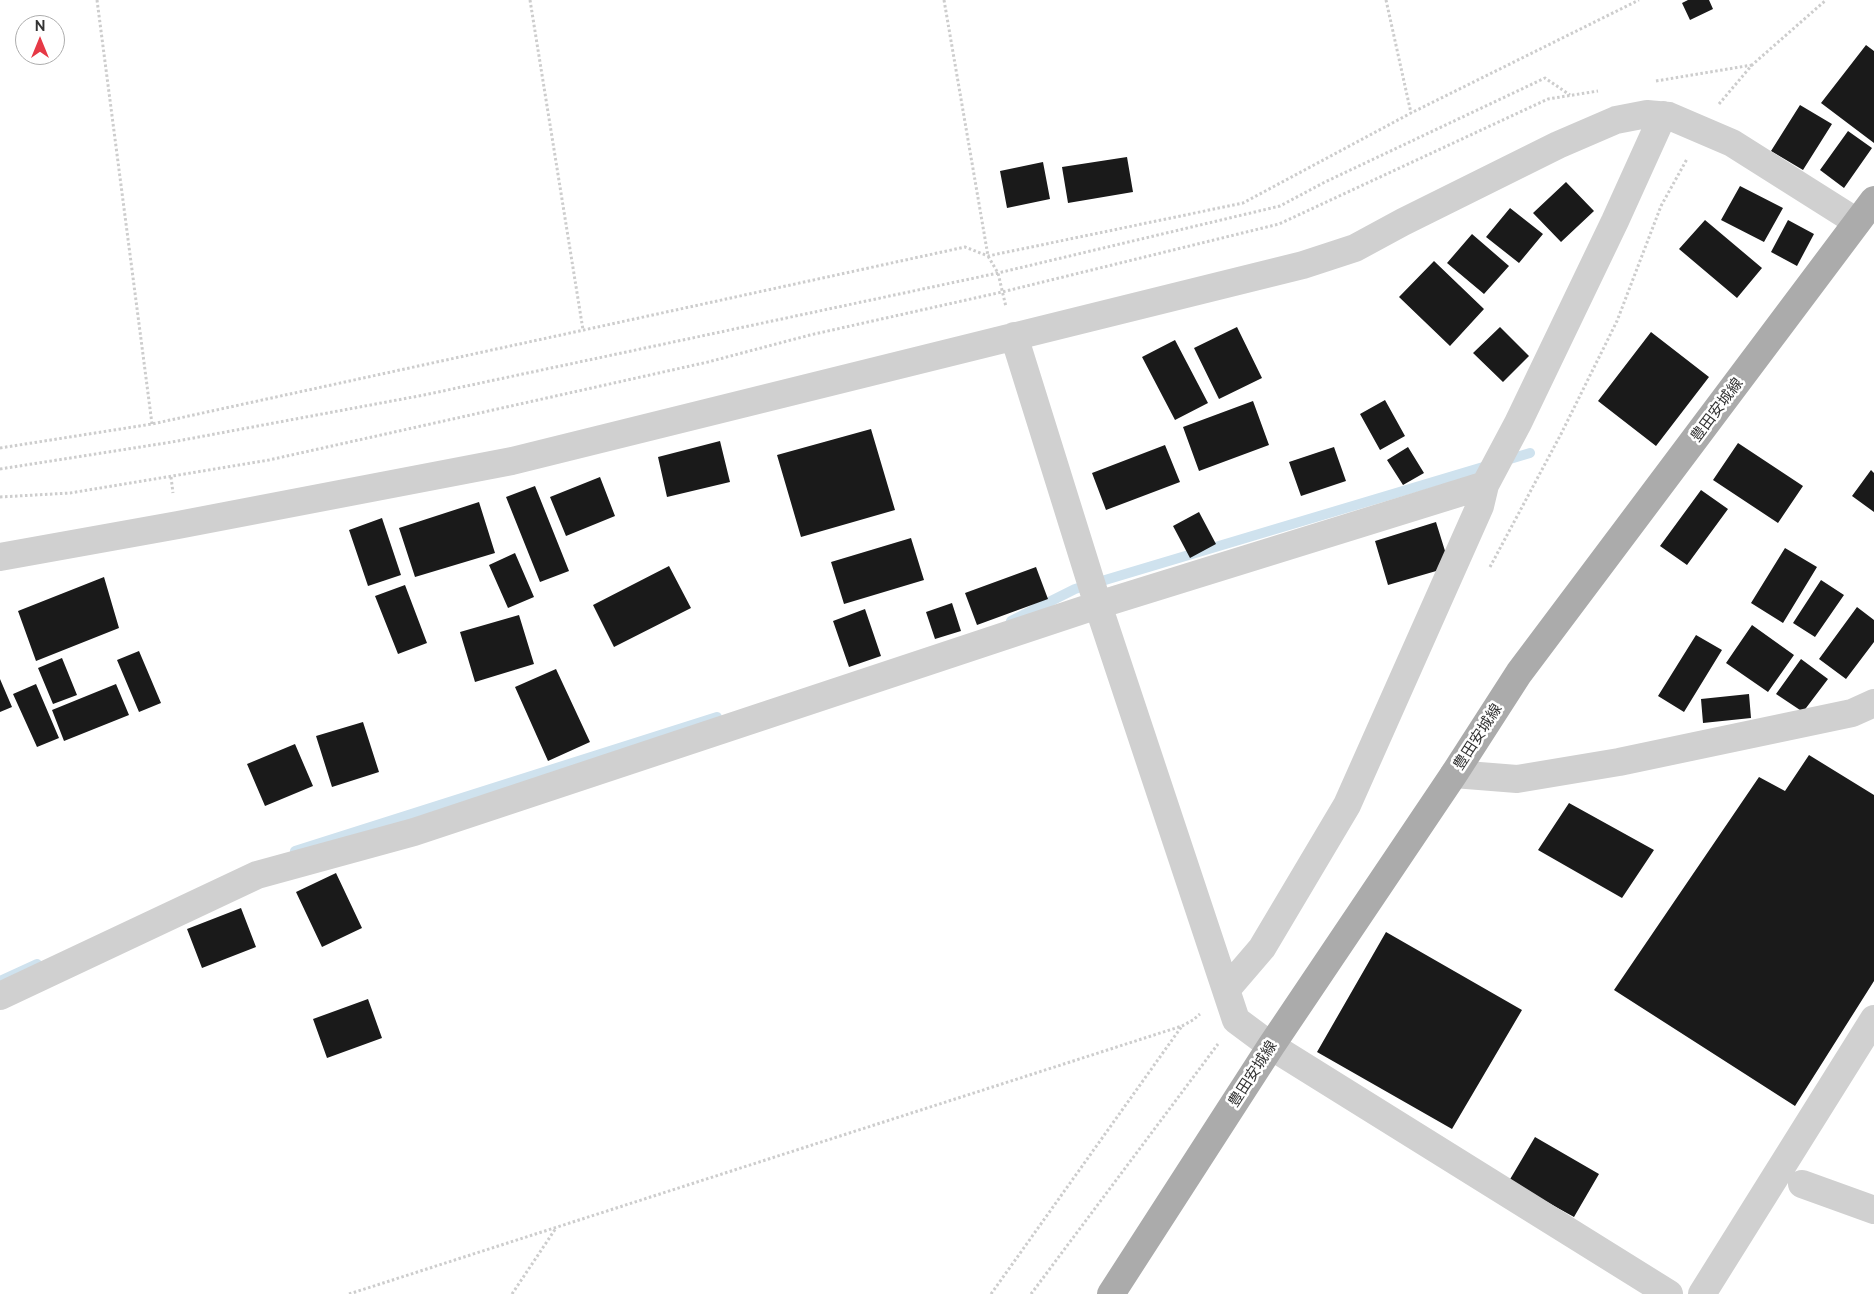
<!DOCTYPE html>
<meta charset="utf-8">
<style>
body{margin:0}
#map{position:relative;width:1874px;height:1294px;overflow:hidden;background:#fff;font-family:Raleway,sans-serif}
canvas{display:block}
.north{position:absolute;left:15px;top:15px;width:50px;height:50px;box-sizing:border-box;background:#fff;border:1px solid #adadad;border-radius:50%;rotate:0deg;font-size:14px;font-weight:700;line-height:20px;text-align:center;color:#333}
.north::after{content:'';display:block;margin:auto;width:18px;height:22px;background:#e63946;clip-path:polygon(50% 0,100% 100%,50% 72%,0 100%)}
</style>
<div id="map">
<canvas width="1874" height="1294"></canvas>
<div class="north">N</div>
</div>
<script>
const g = document.querySelector('canvas').getContext('2d');
g.lineJoin = 'round';
function trace(path, color, width, dash) { g.strokeStyle = color; g.lineWidth = width; g.lineCap = dash ? 'butt' : 'round'; g.setLineDash(dash || []); g.stroke(path); }
function paint(path, color) { g.fillStyle = color; g.fill(path, 'evenodd'); }
function label(font, color, halo, rows, align = 'center') {
  g.font = font + ' Raleway,"Noto Sans JP",sans-serif'; g.lineWidth = 5; g.setLineDash([]); g.textBaseline = 'middle'; g.strokeStyle = halo; g.fillStyle = color; for (const [text, x, y, turn = 0] of rows) {
    g.save(); g.translate(x, y); g.rotate((+turn || 0) * Math.PI / 180); g.textAlign = isNaN(turn) ? turn : align; if (halo) g.strokeText(text, 0, 0); g.fillText(text, 0, 0); g.restore();
  }
}
const stream = new Path2D(`
 M1011,621L1075,589L1530,453
 M295,851L717,717
 M0,981L37,964`);
const building = new Path2D(`
 M1688,0H1709L1713,9L1690,20L1682,3Z
 M1866,45L1874,51V143L1821,103Z
 M1800,105L1832,124L1803,170L1771,151Z
 M1848,131L1872,148L1844,188L1820,170Z
 M1127,157L1133,192L1068,203L1062,167Z
 M1043,162L1050,199L1007,208L1000,171Z
 M1566,182L1594,211L1561,242L1533,213Z
 M1740,186L1783,208L1764,242L1721,220Z
 M1510,208L1543,234L1519,263L1486,237Z
 M1705,220L1762,268L1737,298L1679,249Z
 M1788,220L1814,234L1797,266L1771,252Z
 M1472,234L1509,266L1484,294L1447,263Z
 M1434,261L1484,309L1450,346L1399,297Z
 M1237,327L1262,378L1219,399L1194,348Z
 M1500,327L1529,356L1503,382L1473,353Z
 M1651,332L1709,377L1656,446L1598,401Z
 M1175,340L1208,403L1175,420L1142,357Z
 M1385,400L1405,436L1380,450L1360,414Z
 M1253,401L1269,445L1199,471L1183,427Z
 M871,429L895,510L801,537L777,455Z
 M720,441L730,482L667,497L658,457Z
 M1738,443L1803,486L1778,523L1713,480Z
 M1165,445L1180,482L1106,510L1092,473Z
 M1334,447L1346,481L1301,496L1289,462Z
 M1408,447L1424,473L1403,485L1387,460Z
 M1871,470L1874,473V512L1852,496Z
 M600,477L615,516L566,536L550,497Z
 M535,486L569,571L540,582L506,497Z
 M1701,490L1728,509L1687,565L1660,546Z
 M479,502L495,553L415,577L399,528Z
 M1199,512L1216,544L1190,558L1173,526Z
 M382,518L401,575L368,586L349,530Z
 M1436,522L1450,567L1388,585L1375,541Z
 M911,538L924,580L844,604L831,562Z
 M1785,548L1817,567L1783,623L1751,603Z
 M515,553L534,597L508,608L489,565Z
 M669,566L691,608L614,647L593,605Z
 M1036,567L1048,599L977,625L965,593Z
 M104,577L119,628L36,661L18,611Z
 M1821,580L1844,595L1815,637L1793,623Z
 M405,585L427,643L398,654L375,596Z
 M952,603L961,631L935,639L926,612Z
 M1857,607L1874,620V642L1846,679L1819,659Z
 M865,609L881,656L849,667L833,621Z
 M519,615L534,664L475,682L460,632Z
 M1752,625L1794,655L1768,692L1726,663Z
 M1696,635L1722,650L1684,712L1658,696Z
 M139,651L161,703L139,712L117,660Z
 M62,658L77,695L53,704L38,668Z
 M1801,659L1828,679L1803,712L1776,694Z
 M556,669L590,742L548,761L515,687Z
 M0,679L12,707L0,712Z
 M36,684L59,738L37,747L13,694Z
 M116,684L129,715L64,741L52,710Z
 M1749,694L1751,718L1703,723L1701,699Z
 M363,722L379,772L332,787L316,736Z
 M295,744L313,786L265,806L247,764Z
 M1809,755L1874,795V981L1795,1106L1614,990L1759,777L1785,791Z
 M1569,803L1654,850L1622,898L1538,850Z
 M336,873L362,928L322,947L296,892Z
 M241,908L256,947L202,968L187,929Z
 M1386,932L1522,1010L1452,1129L1317,1052Z
 M368,999L382,1038L327,1058L313,1019Z
 M1535,1137L1599,1174L1574,1217L1509,1181Z`);
const path = new Path2D(`
 M97,0L152,424
 M530,0L583,330
 M944,0L988,256L998,273L1006,307
 M1386,0L1411,113
 M1656,81L1752,65
 M1719,104L1752,65L1826,0
 M0,448L152,424L965,247L988,256L1243,203L1411,113L1639,0
 M0,469L172,442L424,395L998,273L1280,206L1325,182L1545,78L1570,95
 M171,477L173,493
 M0,497L70,493L269,460L708,362L810,335L1002,292L1279,224L1548,99L1598,91
 M1490,567L1561,434L1617,321L1661,206L1687,159
 M349,1294L1182,1026L1193,1020L1200,1014
 M512,1294L556,1228
 M991,1294L1182,1026
 M1031,1294L1218,1044`);
const minor = new Path2D(`
 M1014,336L1098,605L1236,1020L1271,1046L1669,1294
 M0,557L178,525L512,461L1303,265L1355,248L1403,222L1558,145L1616,120L1647,114L1669,116L1732,143L1857,222
 M1454,774L1517,779L1619,762L1852,713L1874,703
 M1226,990L1262,948L1347,805L1480,506L1485,485L1518,423L1615,221L1663,115
 M0,996L257,875L414,832L1098,605L1485,485
 M1802,1184L1874,1210
 M1702,1294L1874,1019`);
const major = new Path2D(`
 M1111,1294L1271,1046L1454,774L1519,673L1874,200`);
const streetNames = [
 ["豊田安城線",1717,410,-53],
 ["豊田安城線",1478,737,-57],
 ["豊田安城線",1253,1074,-57]
];
trace(stream, '#cfe2ee', 10);
paint(building, '#1a1a1a');
trace(path, '#cdcdcd', 3, [2.5, 2.5]);
trace(minor, '#d0d0d0', 28);
trace(major, '#ababab', 28);
label('15px', '#333', '#fff', streetNames);
</script>
